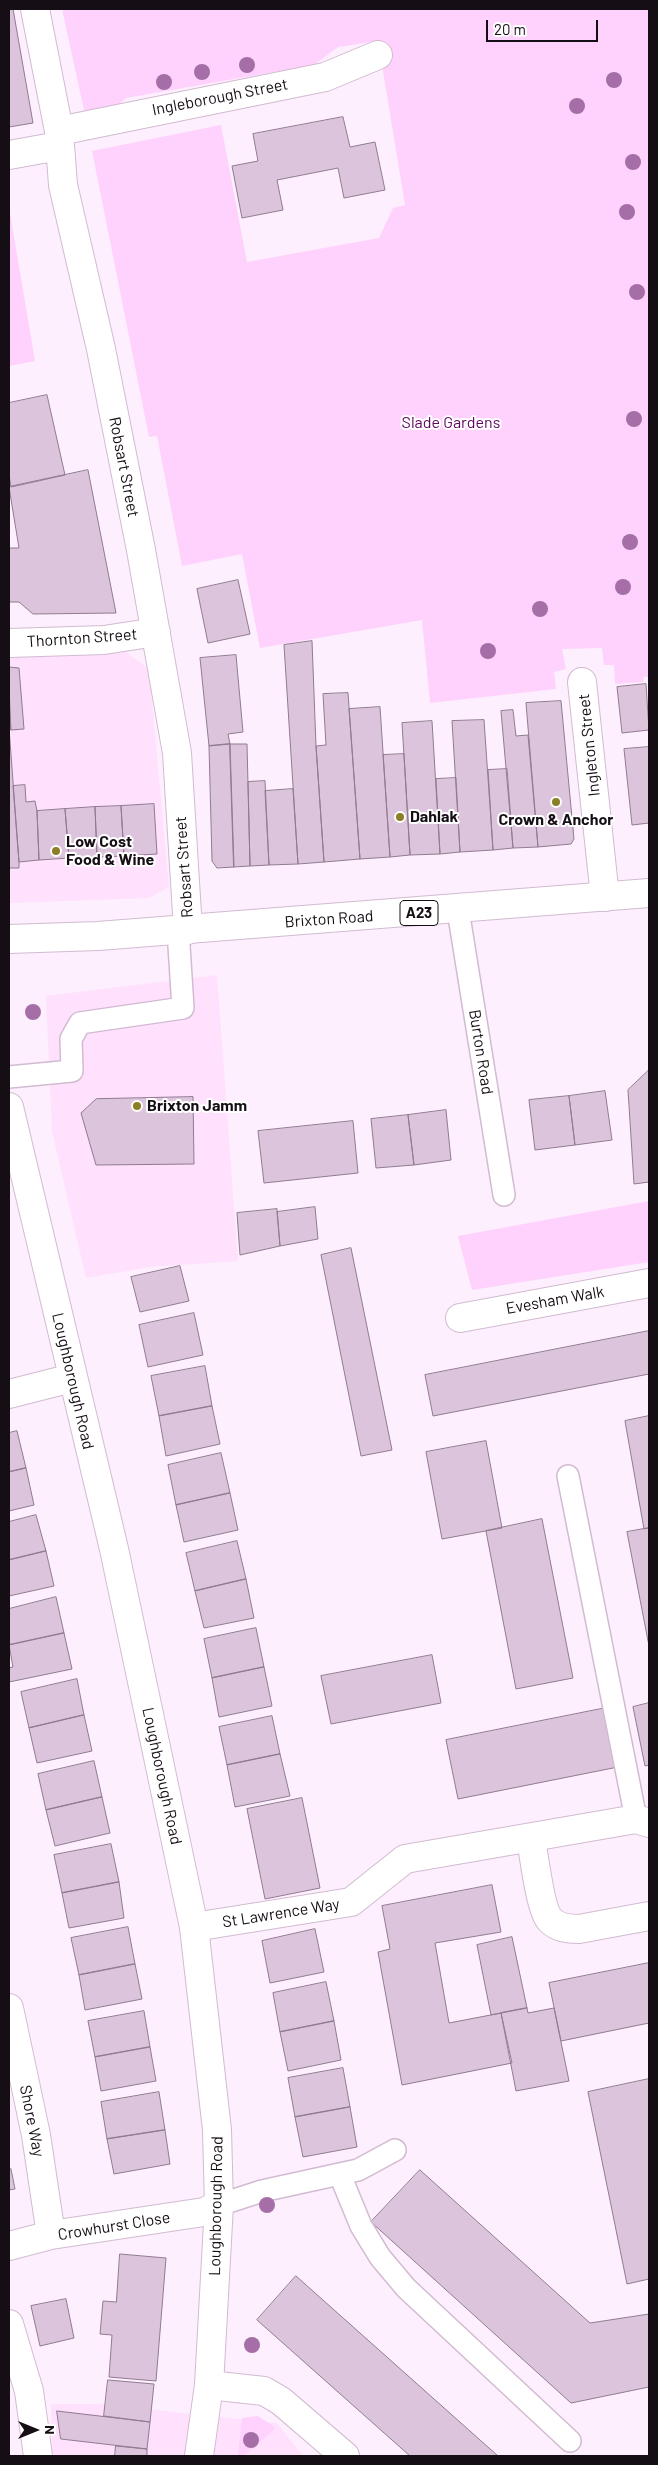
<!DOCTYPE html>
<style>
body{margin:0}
#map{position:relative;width:658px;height:2465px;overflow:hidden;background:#fdeffd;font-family:Barlow,sans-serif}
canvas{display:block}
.frame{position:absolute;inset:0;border:10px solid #160e15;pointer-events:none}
.north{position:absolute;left:10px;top:2405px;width:50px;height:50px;-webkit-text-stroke:4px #fff;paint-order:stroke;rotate:90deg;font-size:14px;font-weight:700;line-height:20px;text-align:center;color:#160e15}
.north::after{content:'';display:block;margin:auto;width:18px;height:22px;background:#160e15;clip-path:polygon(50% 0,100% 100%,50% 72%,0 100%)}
.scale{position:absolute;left:486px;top:20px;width:112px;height:22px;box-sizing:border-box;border:2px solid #160e15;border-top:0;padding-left:6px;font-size:15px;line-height:18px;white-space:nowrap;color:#160e15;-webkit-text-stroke:4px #fff;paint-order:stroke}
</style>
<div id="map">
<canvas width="658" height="2465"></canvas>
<div class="frame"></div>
<div class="north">N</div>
<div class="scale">20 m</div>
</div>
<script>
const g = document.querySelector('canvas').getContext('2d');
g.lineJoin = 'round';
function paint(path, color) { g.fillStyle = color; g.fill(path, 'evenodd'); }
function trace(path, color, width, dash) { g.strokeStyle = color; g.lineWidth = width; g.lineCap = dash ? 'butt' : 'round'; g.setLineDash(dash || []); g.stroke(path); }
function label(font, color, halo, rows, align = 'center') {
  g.font = font + ' Barlow,sans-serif'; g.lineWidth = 4; g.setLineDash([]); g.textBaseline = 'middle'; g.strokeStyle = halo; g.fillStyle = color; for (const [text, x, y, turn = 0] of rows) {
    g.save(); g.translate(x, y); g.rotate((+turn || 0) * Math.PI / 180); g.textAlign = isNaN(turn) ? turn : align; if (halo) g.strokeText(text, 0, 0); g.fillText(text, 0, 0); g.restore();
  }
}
const built = new Path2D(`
 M9,648L122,649L149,669L169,887L149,898L9,903Z
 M217,975L238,1261L150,1267L86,1278L52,1132L46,996Z
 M51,2404H100L277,2423L303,2456H52Z`);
const green = new Path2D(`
 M62,9H649V677H643L644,682L615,684L614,665H604L602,648L562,649L566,669L554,672L556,689L430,703L422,620L260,648L242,554L182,566L157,436L149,437L92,151L221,125L247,262L379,238L393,208L405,205L378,41L338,47L314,65L126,98L116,107L85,115Z
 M9,207L35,361L9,366Z
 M649,1201V1262L472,1290L458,1236Z
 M258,2416L276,2428L244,2456H238L242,2418Z`);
const building = new Path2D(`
 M9,9H13L33,123L9,127Z
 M343,117L350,147L375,142L385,190L344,198L338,168L277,180L283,210L242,218L232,166L258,161L253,134Z
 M47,395L65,475L11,487L9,475V403Z
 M88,470L116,613L33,614L19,602H9V548H19L9,487Z
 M238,580L250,634L208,643L197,589Z
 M312,641L316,746L324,862L298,864L284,645Z
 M236,655L243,732L228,734L230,744L209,746L200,658Z
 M9,667L19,668L24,729L11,730Z
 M646,684L649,730L622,733L617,687Z
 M348,693L360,859L324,862L316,746L326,745L323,694Z
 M9,698L11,730L9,728Z
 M561,701L574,839L571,844L538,847L526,703Z
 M380,707L390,857L360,859L349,709Z
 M513,710L516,736L528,735L538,847L513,848L501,711Z
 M484,720L493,850L460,852L452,721Z
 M432,721L440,854L410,855L402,723Z
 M9,728L19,862V868H9Z
 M230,744H247L250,866L234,867Z
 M230,744L234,867L217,868L212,861L209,746Z
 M649,747V823L632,825L624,749Z
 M404,754L410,855L390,857L383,755Z
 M507,769L513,848L493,850L488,770Z
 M456,778L460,852L440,854L436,779Z
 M265,781L269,865L250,866L248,782Z
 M25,785L26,802L35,801L37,811L39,860L19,862L13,786Z
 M293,789L298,864L269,865L265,791Z
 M154,804L157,854L124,856L121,806Z
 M121,806L124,856L97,857L95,807Z
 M95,807L97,857L69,858L65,809Z
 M65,809L69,858L39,860L37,811Z
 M649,1070V1182L634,1184L628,1090Z
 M605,1091L612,1140L575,1145L569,1096Z
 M569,1096L575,1145L535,1150L529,1100Z
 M193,1097L194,1164L96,1165L81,1113L96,1099Z
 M446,1110L451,1160L414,1165L408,1115Z
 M408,1115L414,1165L376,1168L371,1119Z
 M353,1121L358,1173L264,1183L258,1131Z
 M315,1207L318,1239L280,1246L277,1212Z
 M277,1209L280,1246L240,1255L237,1213Z
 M351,1248L392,1450L361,1456L321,1255Z
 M180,1266L189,1301L140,1312L131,1277Z
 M194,1313L203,1355L148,1367L139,1325Z
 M649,1331V1374L433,1416L425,1375Z
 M205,1366L212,1406L159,1416L151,1376Z
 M212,1406L220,1444L166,1456L159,1416Z
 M649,1416V1528L644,1529L625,1421Z
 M17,1431L26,1468L9,1472V1433Z
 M486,1441L502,1528L442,1539L426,1452Z
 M221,1453L230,1493L176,1505L168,1465Z
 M26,1468L34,1505L9,1511V1472Z
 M230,1493L238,1530L184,1542L176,1505Z
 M36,1515L46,1551L9,1560V1522Z
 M542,1519L573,1678L516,1689L486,1531Z
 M649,1528V1646L627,1532Z
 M237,1541L246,1579L195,1591L186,1553Z
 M46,1551L54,1586L9,1596V1560Z
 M246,1579L254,1618L204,1628L195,1591Z
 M56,1597L64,1633L9,1645V1609Z
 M256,1628L264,1667L212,1678L204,1639Z
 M64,1633L72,1669L9,1682V1668L13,1667L9,1645Z
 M432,1655L441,1703L331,1724L321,1676Z
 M264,1667L272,1706L219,1717L212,1678Z
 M77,1679L84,1715L29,1728L21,1692Z
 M649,1703V1765L645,1766L633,1707Z
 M606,1708L618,1767L458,1799L446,1740Z
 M84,1715L92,1751L37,1763L29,1728Z
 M272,1716L280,1754L227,1765L219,1727Z
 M280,1754L290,1796L235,1807L227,1765Z
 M94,1761L102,1797L46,1810L38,1774Z
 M102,1797L110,1833L55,1846L46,1810Z
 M302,1798L320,1888L265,1899L247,1809Z
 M111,1844L119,1882L62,1893L54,1855Z
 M119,1882L124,1918L69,1928L62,1893Z
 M492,1885L501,1932L435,1943L449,2023L501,2013L512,2063L402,2085L378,1952L390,1949L382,1906Z
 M128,1927L135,1964L79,1975L71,1938Z
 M315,1929L324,1972L270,1983L262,1941Z
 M512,1937L527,2008L491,2015L477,1945Z
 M649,1963V2023L561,2041L549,1983Z
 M135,1964L142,1999L85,2010L79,1975Z
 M326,1982L334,2021L280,2032L273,1993Z
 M527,2008L528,2013L554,2008L569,2081L516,2091L501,2013Z
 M144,2011L150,2047L95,2057L88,2021Z
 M334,2021L341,2060L288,2071L280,2032Z
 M150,2047L156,2081L101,2091L95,2057Z
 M343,2068L350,2107L295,2117L288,2078Z
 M649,2079V2279L627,2284L588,2092Z
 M159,2092L165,2130L107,2139L101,2102Z
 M350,2107L357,2147L303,2157L295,2117Z
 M165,2130L170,2164L114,2174L107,2139Z
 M11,2169L15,2189L9,2190V2170Z
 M420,2170L590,2323L649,2314V2387L571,2403L371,2222Z
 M120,2254L166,2258L156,2381L109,2377L112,2335L100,2334L103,2301L116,2302Z
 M296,2276L498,2456H410L257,2320Z
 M66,2299L74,2338L40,2346L31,2306Z
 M108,2380L154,2384L150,2422L104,2416Z
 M57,2411L150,2422L147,2449L61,2439Z
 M116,2446L147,2449V2456H115Z`);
const lane = new Path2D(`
 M458,910L504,1195
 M9,1077L72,1071L71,1039L80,1023L183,1008L178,930
 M568,1476L636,1819
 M340,2175L361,2226L380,2257L406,2288L570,2441
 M219,2205L262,2191L358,2170L395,2150`);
const street = new Path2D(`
 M35,9L59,131L63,185L101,349L141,550L177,753L188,930
 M59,131L325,77L378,55
 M9,155L59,146
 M9,643L104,640L156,632
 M582,682L605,897
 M460,1318L649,1283
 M9,1394L72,1378
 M531,1839C534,1855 540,1909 550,1920C558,1928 568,1929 579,1929L649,1916
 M194,1927L351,1902L405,1859L636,1819L649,1823
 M9,2008L36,2135L51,2235
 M9,2246L51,2235L204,2212L219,2205
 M9,2324L29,2391L38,2456
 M209,2385L264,2391L281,2401L345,2456`);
const secondary = new Path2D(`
 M9,1107L114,1549L194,1927L217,2130L219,2205L209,2385L199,2456`);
const highway = new Path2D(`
 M9,939L98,936L649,893`);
const trees = [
 [247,65],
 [202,72],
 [614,80],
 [164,82],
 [577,106],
 [633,162],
 [627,212],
 [637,292],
 [634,419],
 [630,542],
 [623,587],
 [540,609],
 [488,651],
 [33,1012],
 [267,2205],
 [252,2345],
 [251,2440]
];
const markers = [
 [556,802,5,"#8c7e24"],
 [400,817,5,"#8c7e24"],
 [56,851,5,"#8c7e24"],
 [137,1106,5,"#8c7e24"]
];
const shields = [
 [419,913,38]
];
const shieldNames = [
 ["A23",419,913]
];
const streetNames = [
 ["Ingleborough Street",220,97,-11],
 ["Robsart Street",124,467,79],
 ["Thornton Street",82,638,-4],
 ["Ingleton Street",589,745,-96],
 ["Robsart Street",184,867,-94],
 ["Brixton Road",329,919,-4],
 ["Burton Road",481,1052,81],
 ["Evesham Walk",555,1300,-10],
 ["Loughborough Road",73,1381,77],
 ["Loughborough Road",162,1776,78],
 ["St Lawrence Way",281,1913,-9],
 ["Shore Way",32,2121,79],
 ["Loughborough Road",216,2206,-89],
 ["Crowhurst Close",114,2226,-9]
];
const parkNames = [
 ["Slade Gardens",451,423]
];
const poiNames = [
 ["Dahlak",410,817],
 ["Crown & Anchor",556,820,"center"],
 ["Low Cost",66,842],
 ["Food & Wine",66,860],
 ["Brixton Jamm",147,1106]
];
paint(built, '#ffe1fe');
paint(green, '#fed2fd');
paint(building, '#dcc5dc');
trace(building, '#907b90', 1);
trace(lane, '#d2bbd1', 24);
trace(street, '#d2bbd1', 30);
trace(secondary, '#d2bbd1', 30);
trace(highway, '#d2bbd1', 30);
trace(lane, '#fff', 21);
trace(street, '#fff', 28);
trace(secondary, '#fff', 28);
trace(highway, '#fff', 28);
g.fillStyle = '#a56ea7';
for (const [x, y] of trees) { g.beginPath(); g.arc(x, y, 8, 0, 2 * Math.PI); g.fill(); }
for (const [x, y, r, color] of markers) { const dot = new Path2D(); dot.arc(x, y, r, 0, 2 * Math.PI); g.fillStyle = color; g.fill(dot); trace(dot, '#fff', 2); }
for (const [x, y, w] of shields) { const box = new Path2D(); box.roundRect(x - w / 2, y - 12.5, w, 25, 4); g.fillStyle = '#fff'; g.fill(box); trace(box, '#160e15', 1); }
label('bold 15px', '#160e15', null, shieldNames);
label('16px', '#160e15', '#fff', streetNames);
label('16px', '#5d0560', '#fff', parkNames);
label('bold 16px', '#160e15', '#fff', poiNames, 'left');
</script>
